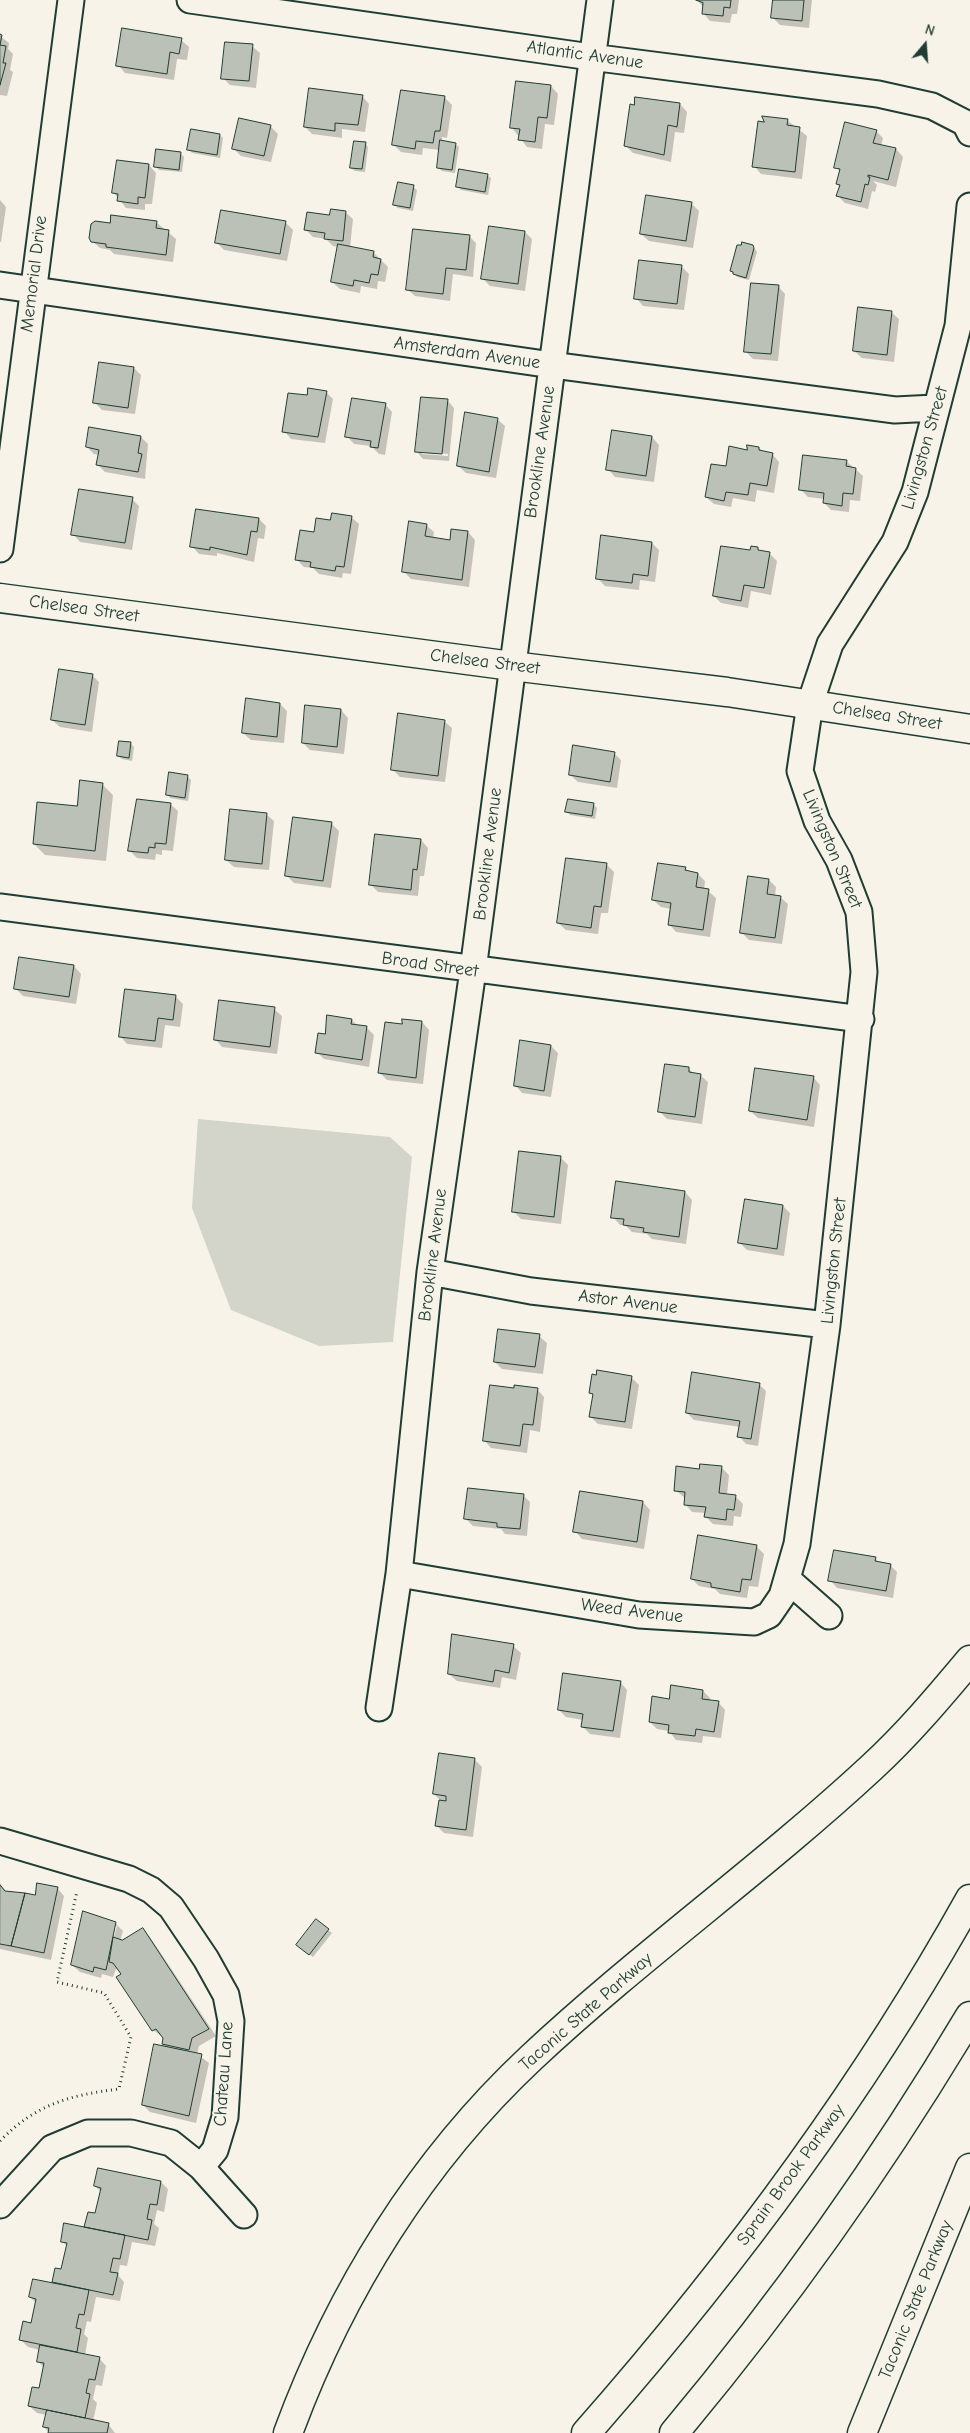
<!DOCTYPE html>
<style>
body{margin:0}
#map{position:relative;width:970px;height:2433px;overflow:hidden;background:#f7f3e8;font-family:"Comic Neue",sans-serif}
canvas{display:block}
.north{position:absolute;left:900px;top:20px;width:50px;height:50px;-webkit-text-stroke:4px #f7f3e8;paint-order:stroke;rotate:18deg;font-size:14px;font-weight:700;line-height:20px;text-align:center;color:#1f3d34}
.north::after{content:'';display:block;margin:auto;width:18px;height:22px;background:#1f3d34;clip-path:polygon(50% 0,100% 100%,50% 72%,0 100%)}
</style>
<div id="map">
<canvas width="970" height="2433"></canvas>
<div class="north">N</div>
</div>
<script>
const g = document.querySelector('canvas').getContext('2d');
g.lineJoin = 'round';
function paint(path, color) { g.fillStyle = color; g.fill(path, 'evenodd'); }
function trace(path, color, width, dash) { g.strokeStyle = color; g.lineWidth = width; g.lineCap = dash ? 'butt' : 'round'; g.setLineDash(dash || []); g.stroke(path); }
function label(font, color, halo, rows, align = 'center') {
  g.font = font + ' "Comic Neue",sans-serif'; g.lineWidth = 4; g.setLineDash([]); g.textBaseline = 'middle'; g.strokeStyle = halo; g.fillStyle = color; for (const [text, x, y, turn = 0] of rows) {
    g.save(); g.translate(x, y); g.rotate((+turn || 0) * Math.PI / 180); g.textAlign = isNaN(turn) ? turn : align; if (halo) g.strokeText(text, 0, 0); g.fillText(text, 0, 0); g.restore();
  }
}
const green = new Path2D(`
 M198,1119L390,1137L412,1157L393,1342L319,1346L231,1310L192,1208Z`);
const shadow = new Path2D(`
 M697,0H739L737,14H732L730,23L710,21L703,13L704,8Z
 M774,0H812L809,28L780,25L772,17Z
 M0,36L9,43L8,49L13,54L10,70L13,72L7,96L0,95Z
 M181,40L189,47L187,60L177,59L174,80L125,73L118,65Z
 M252,46L260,53L256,88L230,85L223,78Z
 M551,86L558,94L554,125L545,124L542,149L527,147L512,128Z
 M362,96L369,104L365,132L342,129V138L312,134L305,127Z
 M444,97L452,105L447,138L442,137V142L455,144L459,147L455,173L442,171L438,168L440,150L423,148L422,155L401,152L394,145Z
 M636,98L680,104L687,112L684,133L675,132L671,162L633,153L626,146Z
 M787,120L807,136L802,179L761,174L754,166Z
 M270,126L278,134L271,162L241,156L234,149Z
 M192,130L220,135L223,138L220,158L192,153L189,149Z
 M876,131L883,138L881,146L896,149L903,157L896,187L873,181L877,185L875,192L872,191L868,209L845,203L838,196L840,172L836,167Z
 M365,143L368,147L365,172L355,171L351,168Z
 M180,153L184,157L182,172L159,170L156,167Z
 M149,165L156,173L152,204H145V210L126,208L114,193Z
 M487,175L491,178L488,195L461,190L458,187Z
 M413,187L417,190L413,211L398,208L394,205Z
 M0,200L6,207L1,242H0Z
 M691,203L699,211L693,248L649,241L641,234Z
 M345,212L353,219L350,248L373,252L388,267L385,282L378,281L377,289L361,286L360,293L340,289L332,282L339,247L333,246L326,239L313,237L306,230L329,217Z
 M156,222L176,239L173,262L114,254L110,250L100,248L92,241L111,224Z
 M285,222L293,230L287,261L224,250L216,242Z
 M525,232L532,239L525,291L490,286L483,279Z
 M469,236L476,243L473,277L453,274L450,301L415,296L407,289Z
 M753,246L757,252L749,280L737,277L732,271Z
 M681,266L689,274L684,310L643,306L636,298Z
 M778,286L785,294L778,361L753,359L745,351Z
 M891,312L899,319L894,362L862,358L854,351Z
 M134,368L141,375L135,414L102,410L95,403Z
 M326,392L333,399L325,443L291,439L284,431L308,396Z
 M447,400L454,408L449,461L423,459L416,451ZM422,451L448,454V456L422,454Z
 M385,404L392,412L385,455L379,454L371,446L354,444L347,436Z
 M497,419L505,426L496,478L466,473L458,466Z
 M141,437L148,444L145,479L105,472L98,465L100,455L94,454L87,447Z
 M652,437L659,445L654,482L615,477L608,469Z
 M759,448L763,452L772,454L779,462L774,493L757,490L755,502L733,498L731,507L714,504L706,497L727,467L748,451Z
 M846,461L863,476L860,501L850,500L849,512L831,510L824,503V499L808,497L800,489Z
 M132,499L139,506L132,550L80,542L73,534Z
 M351,517L359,524L351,574L343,573L342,578L319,574L313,568L304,567L297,560L315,533L331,522Z
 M259,519L266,526L264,539L258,538L254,562L217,553V556L199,554L192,546Z
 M426,525L434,532L433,539L451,541L468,532L475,540L469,587L411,579L404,572Z
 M652,543L659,550L655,582L640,580L639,590L605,586L597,578Z
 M757,548L761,552L769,553L777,561L771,595L751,591L748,608L721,603L714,596L751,552Z
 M92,675L99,682L92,732L60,727L52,720Z
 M280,704L287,711L284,743L251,740L243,733Z
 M341,710L348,718L344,754L310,750L303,743Z
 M444,721L452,728L445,782L400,777L393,770Z
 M130,743L134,747L132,761L122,759L118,756Z
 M614,753L621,760L617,788L578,782L570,775Z
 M187,776L191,780L188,801L170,798L167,794Z
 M102,784L113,795L106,861L45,855L34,844L78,808Z
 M170,804L178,811L173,851L162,850V855L156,854L155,860L137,858L129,850Z
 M593,804L597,808L595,819L570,815L567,812Z
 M266,814L274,821L269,870L234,867L226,860Z
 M331,823L339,831L331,888L294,883L286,875Z
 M421,840L428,848L424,876H420L418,896L378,892L370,884Z
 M606,864L614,872L608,913H601L598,934L566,930L558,923Z
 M685,868L689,872L698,874L705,881L704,890L708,891L716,898L710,937L676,932L669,924L671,909L661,907L653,900Z
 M769,880L776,887L775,896L780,897L788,904L782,944L749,940L741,932Z
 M74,966L81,974L76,1004L23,996L15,988Z
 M175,996L183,1004L180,1027L165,1025L162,1048L127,1044L120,1036Z
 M274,1009L282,1016L277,1054L222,1047L215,1039Z
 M352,1020L358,1026L366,1027L374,1035L369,1067L324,1059L317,1052L326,1035Z
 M422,1022L429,1030L423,1084L387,1080L380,1073L403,1025Z
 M551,1046L558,1053L551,1097L522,1093L515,1085Z
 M689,1069L694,1074L700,1075L708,1082L702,1124L667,1119L660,1112Z
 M813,1077L820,1085L814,1127L758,1118L750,1111Z
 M560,1157L568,1165L561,1224L521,1219L513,1211Z
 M617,1183L685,1192L692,1200L686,1244L652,1239L647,1234L632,1232L625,1225H620L613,1217Z
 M783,1206L790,1213L784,1256L747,1250L740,1243Z
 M539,1336L547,1343L543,1374L502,1369L495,1362Z
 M597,1376L631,1377L639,1385L632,1429L598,1424L591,1417L594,1396L590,1392Z
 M759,1384L766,1391L758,1446L746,1444L739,1436L740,1427L694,1420L687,1413Z
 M515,1389H537L544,1397L540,1432L530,1430L527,1453L491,1448L484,1440Z
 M701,1466L722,1468L729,1475L727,1495L735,1496L743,1504L741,1517L734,1516L733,1526L713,1524L706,1517V1513L692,1512L685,1504V1498L675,1490L700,1470Z
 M523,1495L530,1502L527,1536L505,1534L501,1529L473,1526L466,1519Z
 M643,1502L650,1510L644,1549L582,1539L575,1531Z
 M756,1546L764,1554L758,1587L749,1586L747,1598L720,1594L715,1589L699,1586L692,1579Z
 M875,1558L879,1563L890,1565L897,1572L893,1598L837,1588L830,1580Z
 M513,1646L521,1653L516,1680L502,1677L500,1688L457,1681L449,1674Z
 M620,1682L627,1690L620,1738L590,1734L582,1726L583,1720L566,1717L559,1710Z
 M703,1691L710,1698V1701L718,1702L725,1710L721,1738L703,1736L702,1743L676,1740L669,1731L657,1729L650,1722L670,1700Z
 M474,1759L482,1767L473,1837L444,1833L437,1826L440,1800L434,1794Z
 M0,1883L7,1893L36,1897L57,1888L64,1896L51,1960L0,1949Z
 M84,1913L116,1924L123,1931L120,1941L143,1929L150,1937L216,2036L199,2046L197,2054L209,2063L196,2123L150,2112L143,2105L164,2038L153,2030L119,1970L116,1969L113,1977L102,1974L101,1978L80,1972L72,1965ZM114,1926H117L112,1944L109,1943Z
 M328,1930L332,1933L313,1957L301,1948Z
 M161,2182L168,2189L164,2212L157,2210L154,2224L159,2228L155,2246L132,2242L127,2266L120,2265L118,2275L124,2282L120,2301L96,2297L91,2322L87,2321L84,2334L88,2338L85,2355L99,2358L106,2366L102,2386L96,2385L93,2399L97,2403L93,2421L108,2424L115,2433H49L44,2427L47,2415L37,2413L29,2406L40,2389L44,2368L38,2361L40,2350L28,2347L21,2340L32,2324L36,2303L30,2297L53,2284L56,2270L62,2271L67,2246L62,2241L84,2228L96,2215L101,2192L95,2186Z`);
const building = new Path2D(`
 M696,0H731L730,8L724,7L723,16L702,14L703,3Z
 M773,0H804L802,21L771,18Z
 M122,28L182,38L179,54L170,52L167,74L116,66Z
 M0,34L2,35L0,45L6,46L3,63H6L0,85Z
 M225,42L253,44L249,81L221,79Z
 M516,81L551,85L547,118L538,117L535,142L518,140L520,129L510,128Z
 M309,88L363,95L358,125L335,123V131L304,127Z
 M401,90L445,96L440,131H435L433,143L416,141L415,149L392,145Z
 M635,97L680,103L677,127L668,125L664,155L624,146L630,104L634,105Z
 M762,116L788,119L787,125L800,127L795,172L752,167L758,121L764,122Z
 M239,118L271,125L264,156L232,149Z
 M845,122L877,130L873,143L896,148L888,180L868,175V177H870L868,185L865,184L861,202L836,196L840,185L836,184L840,169L834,168Z
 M191,129L220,134L217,155L187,150Z
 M440,140L456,143L452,170L437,168Z
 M354,141L366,142L362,169L350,168Z
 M156,149L181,152L179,170L154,167Z
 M117,160L149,164L145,198L138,197V204L117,201L118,194L112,193Z
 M459,169L488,174L485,192L456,187Z
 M398,182L414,185L410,208L393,205Z
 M646,195L692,202L686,241L640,234Z
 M331,209L346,211L343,241L324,239L325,233L304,230L307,212L329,215Z
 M221,210L286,221L280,254L215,243Z
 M111,215L157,221L156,228L169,230L166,255L106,247V244L91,242L89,238L91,224L95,221L110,223Z
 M489,226L525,231L518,284L481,279Z
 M413,229L470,235L466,270L446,268L443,294L406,290Z
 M742,242L753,245L754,248L746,278L733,274V272L730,271L737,245H741Z
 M338,244L374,251L373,257L381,259L378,275L371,274L369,283L354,280L353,286L331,282Z
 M639,260L682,265L677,304L634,299Z
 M751,283L779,285L771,354L744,352Z
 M858,307L892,311L887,355L853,351Z
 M99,362L134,367L128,408L93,403Z
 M308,388L327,391L318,437L282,432L288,393L307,395Z
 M421,397L448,399L442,454L415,452Z
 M352,398L386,403L378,448L370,447L371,441L345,437Z
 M465,412L498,418L489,472L457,466Z
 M89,427L141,436L138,453L142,454L138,472L96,465L99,450L86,447Z
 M612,430L652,436L646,476L606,470Z
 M747,445L759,447V450L773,453L767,486L750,483L748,495L726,492L724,501L705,497L711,464L726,466L729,446L747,450Z
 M803,455L847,460L846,466L856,468L853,494L843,493L842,506L823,503L824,493L799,490Z
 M79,489L133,497L125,543L71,535Z
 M196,509L259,518L257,532L251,531L247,555L210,547V550L190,547Z
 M332,513L352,516L344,567L336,566L335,571L310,567L311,562L295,560L300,530L314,532L316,518L330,520Z
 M409,521L427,524L425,536L450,540L451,529L468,531L462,580L402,572Z
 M601,535L652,542L648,576L633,574L632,583L596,579Z
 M721,546L750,550L751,546L758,547V550L770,552L764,588L744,585L741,601L713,596Z
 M59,669L93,674L85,725L51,720Z
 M246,698L280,703L277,737L242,733Z
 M305,705L341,709L337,747L302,743Z
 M398,713L445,720L438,776L391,770Z
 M119,741L131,742L129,758L117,756Z
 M573,745L615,752L610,782L569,775Z
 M169,772L188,775L185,798L166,795Z
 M80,780L103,783L95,851L33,844L37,802L77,806Z
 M137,799L171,803L166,844L155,843V848L149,847L148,853L128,851Z
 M568,799L594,803L592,816L565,812Z
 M230,809L267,813L262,864L225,860Z
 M293,817L332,822L323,881L285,876Z
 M375,834L421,839L417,870L413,869L411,890L369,885Z
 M566,858L607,863L601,907L594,906L591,928L557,923Z
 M658,863L686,867L685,870L698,873L696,887L709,889L703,930L668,925L671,903L652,900Z
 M748,876L769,879L767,894L781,896L775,938L740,933Z
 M19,957L74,965L69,997L14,989Z
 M125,989L176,995L173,1020L158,1018L155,1041L119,1037Z
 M219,1000L275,1007L270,1047L214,1040Z
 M327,1015L352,1019L351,1024L367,1026L362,1060L315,1053L318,1033L325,1034Z
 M402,1019L422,1021L416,1078L378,1073L385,1022L402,1024Z
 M520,1040L551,1045L544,1091L514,1086Z
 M665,1064L689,1067V1072L701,1074L695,1117L658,1112Z
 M755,1068L814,1076L807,1120L749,1111Z
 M519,1151L561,1156L554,1217L512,1212Z
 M616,1181L685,1191L679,1237L643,1232L644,1228L623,1225L624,1219L611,1218Z
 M745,1199L783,1205L777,1249L738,1243Z
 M498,1329L540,1334L535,1367L494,1362Z
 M597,1370L632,1376L625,1422L589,1417L593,1394L589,1393L592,1374L596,1375Z
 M692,1372L760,1383L751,1439L737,1437L740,1421L686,1413Z
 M490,1385L514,1388V1385L538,1388L533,1425L523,1424L520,1446L483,1441Z
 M700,1464L722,1466L719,1493L736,1495L734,1510L727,1509L726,1520L704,1517L706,1507L684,1505L685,1492L674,1491L676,1466L699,1469Z
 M468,1488L524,1494L520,1529L497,1527V1523L464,1519Z
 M580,1491L643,1501L637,1542L573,1532Z
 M698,1535L757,1545L751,1580L742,1579L740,1592L711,1587V1583L691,1579Z
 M834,1550L876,1557L875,1561L891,1564L886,1591L828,1581Z
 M452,1634L514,1644L509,1673L495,1670L493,1682L448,1674Z
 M563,1673L621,1681L613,1731L581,1727L583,1714L558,1710Z
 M671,1685L703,1690L702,1699L719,1701L714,1732L696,1729L695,1736L668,1733L669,1725L649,1722L652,1696L669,1699Z
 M439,1753L475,1758L466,1830L435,1826L439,1800L446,1801V1796L433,1794Z
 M37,1883L58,1887L44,1953L11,1946L25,1893L35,1895Z
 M0,1885L5,1891L25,1893L11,1946L0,1944Z
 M83,1911L116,1922L106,1970L94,1967L93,1972L71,1965Z
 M316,1919L329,1929L309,1955L296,1945Z
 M143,1928L209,2029L192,2038L189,2050L162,2044L163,2038L156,2029L152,2031L116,1977L121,1974L113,1963L109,1962L113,1937L122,1940Z
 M154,2044L202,2054L189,2116L142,2105Z
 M98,2168L161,2181L157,2205L150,2204L147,2219L152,2220L148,2240L84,2227L88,2212L95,2213L101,2188L94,2186Z
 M64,2223L125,2235L120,2259L113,2258L110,2272L118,2273L113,2295L52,2282L55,2268L61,2269L67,2243L61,2242Z
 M33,2279L89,2290L84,2315L79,2314L76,2328L81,2329L77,2352L19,2340L23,2321L31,2323L36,2299L29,2297Z
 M40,2345L100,2357L95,2380L89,2379L86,2393L90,2394L85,2418L28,2406L32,2387L39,2388L44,2363L37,2362Z
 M47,2410L109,2423L107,2433H48L49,2428L43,2427Z`);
const path = new Path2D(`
 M0,2141C36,2104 70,2095 119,2089L131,2037L104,1993L57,1982L77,1891`);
const street = new Path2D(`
 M190,0L591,57L878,94L932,106L965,123L970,133
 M0,285L552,365L895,410L935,408
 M0,549L71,0
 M0,907L861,1019
 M430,1272L531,1291L827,1325
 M399,1574L639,1615L754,1622L769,1615L782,1596L797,1544L827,1325L864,972L859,912L839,860L817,821L800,771L810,704L830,644L895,542L915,492L958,326L970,206
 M787,1579L829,1616
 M379,1708L399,1574L430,1272L473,970L600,0
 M0,1841L129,1879L151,1890L171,1907L206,1959L226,1995L231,2021L225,2117L215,2150L201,2167
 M0,2205L52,2148L88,2133H131L171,2143L201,2167L244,2215`);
const secondary = new Path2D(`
 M0,598L512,666L727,692L970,729`);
const highway = new Path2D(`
 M288,2433C340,2292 421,2161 531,2058C640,1956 762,1869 871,1768C907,1735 939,1697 970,1660
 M586,2433C731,2268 863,2091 970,1899
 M674,2433C783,2303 883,2162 970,2016
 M862,2433L970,2168`);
const streetNames = [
 ["Atlantic Avenue",585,55,8],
 ["Memorial Drive",34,274,-83],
 ["Amsterdam Avenue",467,353,8],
 ["Livingston Street",925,448,-74],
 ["Brookline Avenue",540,452,-82],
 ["Chelsea Street",84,609,8],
 ["Chelsea Street",485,662,7],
 ["Chelsea Street",887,716,9],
 ["Livingston Street",832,849,67],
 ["Brookline Avenue",488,854,-83],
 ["Broad Street",430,965,8],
 ["Brookline Avenue",433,1255,-83],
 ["Livingston Street",834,1261,-84],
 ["Astor Avenue",628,1302,7],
 ["Weed Avenue",632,1611,7],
 ["Taconic State Parkway",586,2012,-41],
 ["Chateau Lane",224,2074,-86],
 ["Sprain Brook Parkway",791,2175,-54],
 ["Taconic State Parkway",916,2300,-68]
];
paint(green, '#d3d5ca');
paint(shadow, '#0003');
paint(building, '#bbc1b6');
trace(building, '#1f3d34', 1);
trace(street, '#1f3d34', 29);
trace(secondary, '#1f3d34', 31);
trace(highway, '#1f3d34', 31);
trace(path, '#1f3d34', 3, [1, 4]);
trace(street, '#f7f3e8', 25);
trace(secondary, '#f7f3e8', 28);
trace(highway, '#f7f3e8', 28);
label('18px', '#1f3d34', '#f7f3e8', streetNames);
</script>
